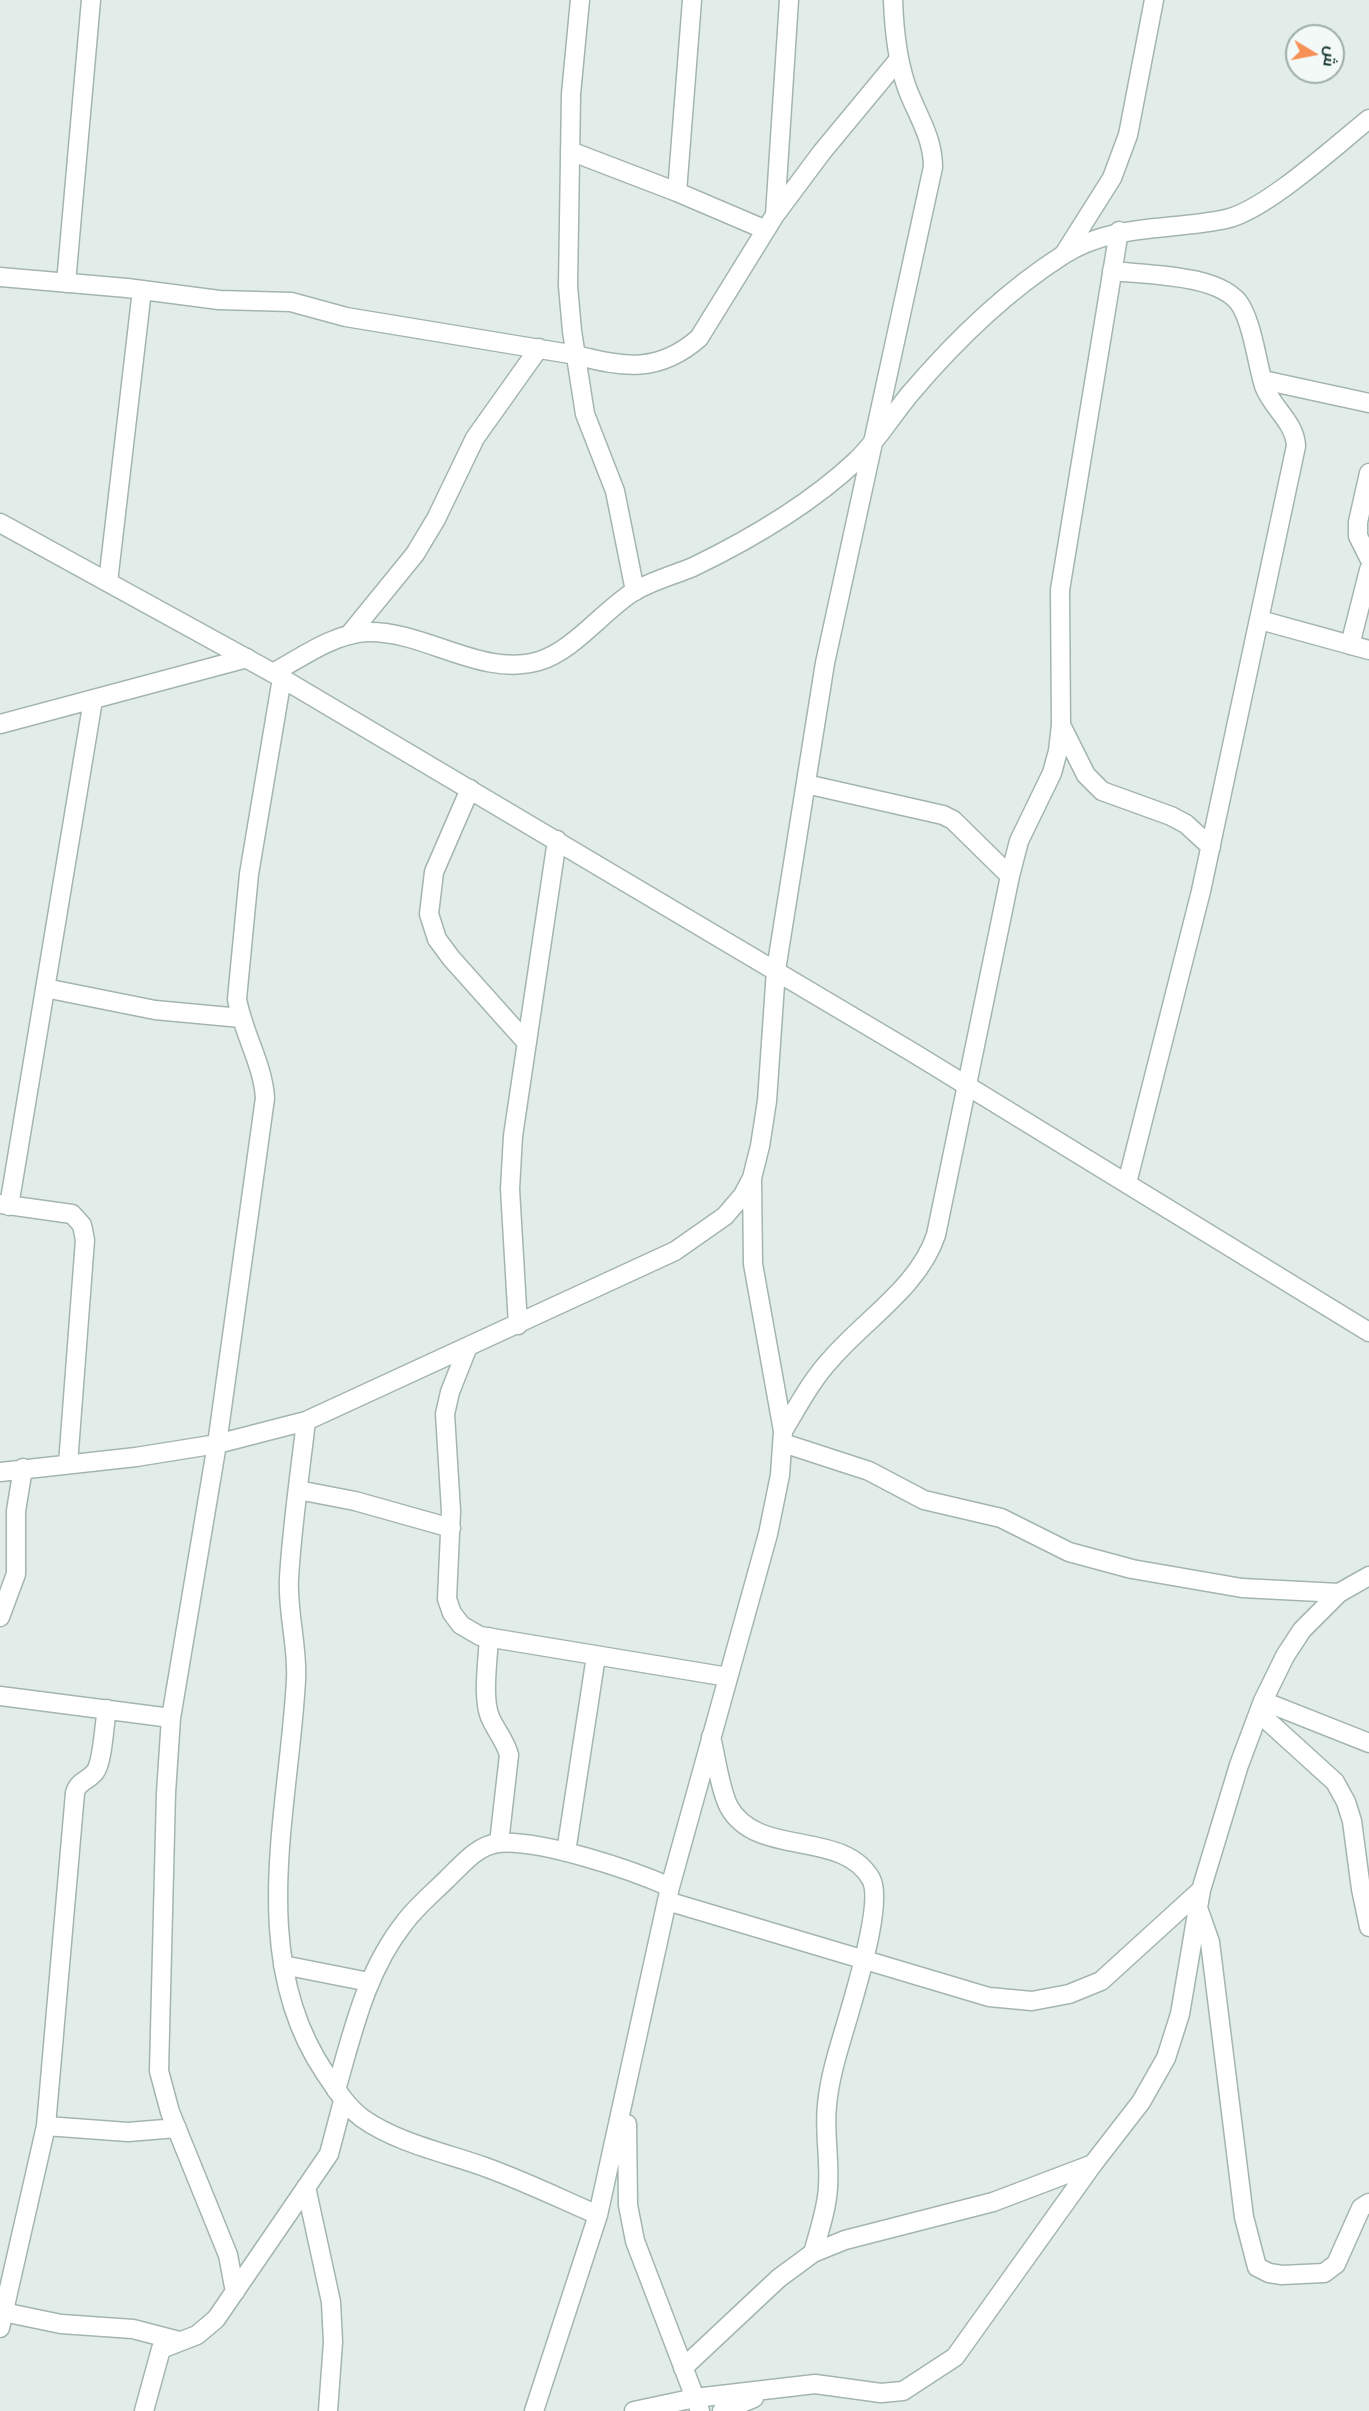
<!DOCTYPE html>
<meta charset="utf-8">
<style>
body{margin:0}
#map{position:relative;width:1369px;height:2411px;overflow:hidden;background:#e2ede9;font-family:"PT Sans Narrow",Cairo,sans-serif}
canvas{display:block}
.north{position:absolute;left:1285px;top:24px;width:60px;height:60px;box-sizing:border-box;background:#f2f9f6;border:2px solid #9eaeab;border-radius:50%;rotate:100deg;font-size:16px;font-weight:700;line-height:24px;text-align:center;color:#213e3a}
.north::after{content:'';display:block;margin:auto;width:21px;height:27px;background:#f79056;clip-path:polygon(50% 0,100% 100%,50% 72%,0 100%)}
</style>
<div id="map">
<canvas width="1369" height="2411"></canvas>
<div class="north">ش</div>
</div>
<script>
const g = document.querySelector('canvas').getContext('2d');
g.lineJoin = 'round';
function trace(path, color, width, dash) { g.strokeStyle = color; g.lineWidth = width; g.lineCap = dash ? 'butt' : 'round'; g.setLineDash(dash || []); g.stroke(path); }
const minor = new Path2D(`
 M580,0L571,94L568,286L572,331L585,414L615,491L635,591
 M570,151L677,192L766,230
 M677,192L692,0
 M775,215L789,0
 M1064,254L1112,178L1128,135L1154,0
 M1112,271C1147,275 1222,274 1241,306C1253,327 1257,363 1264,386C1272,408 1295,422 1296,446L1201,891L1127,1183
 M0,277L127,288L219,300L291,302L346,317L576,355C624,368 659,373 699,338L775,215L822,152L899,59
 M66,283L91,0
 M1263,380L1369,403
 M1369,473L1358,522V536L1369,558
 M108,582L142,290
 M1260,620L1369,650
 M349,635L415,554L436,519L475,438L539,348
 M1350,645L1369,570
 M273,673L912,1052L1369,1332
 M0,724L247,658
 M1061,725L1086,775L1102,791L1171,816L1186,824L1211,847
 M806,784L943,815L953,820L1010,876
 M470,789L434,872L429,914L437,939L451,958L527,1043
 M45,988L155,1010L241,1018
 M0,1204L72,1214L82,1225L85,1240L68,1464
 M9,1206L93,700
 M518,1325L510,1189L513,1136L557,840
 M467,1349L450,1392L445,1414L451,1511L447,1599L452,1613L461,1625L480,1636L728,1677
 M306,1421C300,1473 292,1526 289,1578C287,1612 298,1646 296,1680C289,1811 246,1956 325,2073C336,2089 346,2106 362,2118C397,2143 446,2153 485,2167C524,2181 561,2199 598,2215
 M783,1431C798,1406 812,1379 832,1358C867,1318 919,1286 936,1235L1010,876L1019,841L1052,773L1058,751L1061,725L1060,590L1119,231
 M783,1443L869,1471L924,1500L1001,1518L1069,1552L1132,1569L1242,1588L1339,1593
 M0,1472L136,1457L217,1444L306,1421L675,1251L725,1216L743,1195L752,1178L760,1146L767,1101L776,970L825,663L933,167C933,137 917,115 907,88C897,60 894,29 893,0
 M298,1490L355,1501L451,1528
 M0,1617L16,1574V1511L23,1468
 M489,1637C488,1659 482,1698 490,1717C496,1731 505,1740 509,1755L499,1843
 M0,1696L171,1718
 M1263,1701L1369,1743
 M1259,1713L1335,1782L1346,1802L1352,1821L1361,1889L1369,1927
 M711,1737C716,1757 720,1790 729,1807C757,1858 843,1829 871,1879C883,1901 858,1982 851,2007C842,2039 830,2072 827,2105C824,2132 830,2159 828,2187C827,2209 819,2231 813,2253
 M566,1852L596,1656
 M667,1901L989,1997L1032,2001L1069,1994L1101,1981L1201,1890
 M1198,1908L1210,1942L1244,2217L1257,2267L1269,2273L1282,2275L1324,2273L1336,2264L1361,2208L1369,2203
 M283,1965L369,1982
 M336,2090C353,2031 366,1971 405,1922C417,1906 433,1893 447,1879C462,1865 476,1846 498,1843C540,1839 632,1870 670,1887
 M627,2124L628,2205L635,2241L700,2411
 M46,2126L128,2132L177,2128
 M306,2187L331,2302L333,2342L328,2411
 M235,2292L228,2255L170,2112L159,2071L166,1793L171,1718L217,1444L265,1098C263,1064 243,1033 237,999L249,874L282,678
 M3,2312L61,2324L133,2329L179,2341
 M0,2328L46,2126L75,1793C78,1781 88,1781 95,1772C103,1762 104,1724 107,1709
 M683,2368L779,2278L813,2253L845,2240L993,2202L1093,2164
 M144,2411L161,2349L197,2335L216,2319L329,2154L343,2101
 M534,2411L598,2215L670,1887L768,1534L780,1475L783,1431L753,1264L752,1180
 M634,2411L695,2398L815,2384L881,2393L903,2391L955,2357L1093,2164L1141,2102L1166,2058L1180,2014L1201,1890L1239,1765L1263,1701L1285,1656L1302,1630L1339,1593L1369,1576
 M722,2411L754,2398`);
const tertiary = new Path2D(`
 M0,523L273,673C302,657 335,633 368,632C426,631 482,678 539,661C573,651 603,611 633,592C651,581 674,575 693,567C751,539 809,505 856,461C877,441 891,417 909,395C953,343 1005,292 1063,255C1113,223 1170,231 1226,219C1266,210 1335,146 1369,119`);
trace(minor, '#a4b5b1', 21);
trace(tertiary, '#a4b5b1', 21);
trace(minor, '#fff', 18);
trace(tertiary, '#fff', 18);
</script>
